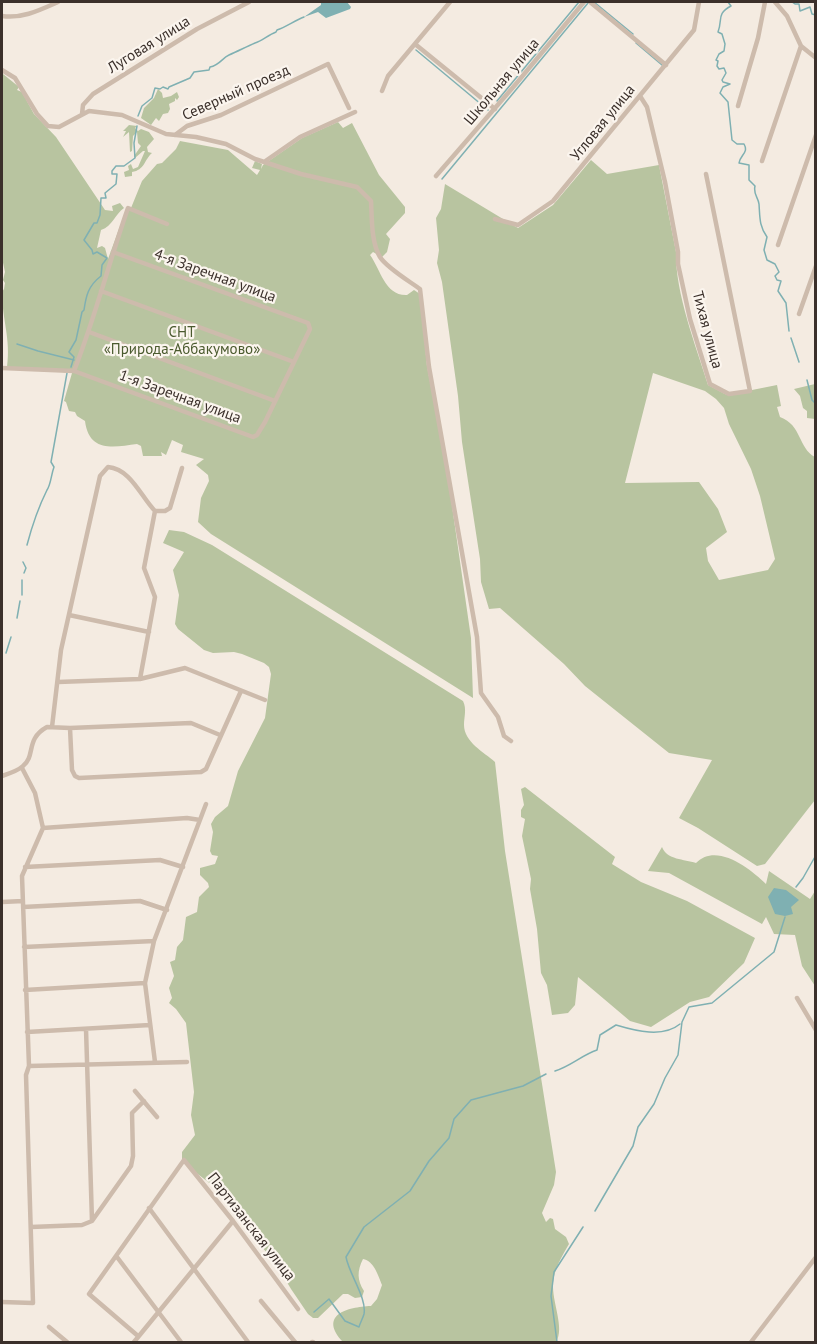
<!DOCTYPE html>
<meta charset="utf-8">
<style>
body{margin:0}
#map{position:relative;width:817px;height:1344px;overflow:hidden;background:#f4ebe1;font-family:"PT Sans",sans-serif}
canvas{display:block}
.frame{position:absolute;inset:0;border:3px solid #3b302b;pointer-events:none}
</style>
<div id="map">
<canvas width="817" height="1344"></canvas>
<div class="frame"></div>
</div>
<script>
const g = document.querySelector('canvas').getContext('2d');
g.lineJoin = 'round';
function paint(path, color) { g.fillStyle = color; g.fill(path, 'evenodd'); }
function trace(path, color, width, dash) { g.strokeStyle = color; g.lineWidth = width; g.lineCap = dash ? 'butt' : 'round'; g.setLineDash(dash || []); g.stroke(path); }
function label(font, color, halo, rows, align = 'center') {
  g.font = font + ' "PT Sans",sans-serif'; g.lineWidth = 4.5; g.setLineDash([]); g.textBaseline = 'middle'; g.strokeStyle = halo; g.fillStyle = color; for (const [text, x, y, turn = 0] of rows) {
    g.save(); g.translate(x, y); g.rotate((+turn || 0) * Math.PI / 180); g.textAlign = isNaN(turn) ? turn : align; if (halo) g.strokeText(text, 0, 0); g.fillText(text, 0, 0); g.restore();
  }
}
const green = new Path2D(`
 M3,74L19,87L17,90L22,92L34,114L56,137L105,210L113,211L112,206L120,203L124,208C115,214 113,226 101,230L97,248L102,246L105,248L108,259L127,207L131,208L142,181L157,164L162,163L176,149L180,141L228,150L257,175L260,170L252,168L255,161L262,164L261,169L263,165L302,138L338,122L343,128L352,123L379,175L405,207V213L386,234L390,239L387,252L382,257L373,252L370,255C381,270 385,296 407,295L414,290L420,294L427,366L447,471L471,638L473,698L211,534L198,522L201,498L209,481L208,475L196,465L204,459L181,452L183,445L172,440L166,455L161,452L162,456H143L141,446L137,444C114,447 89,453 85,421L77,416L75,412L69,411L66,402L64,401L72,373L7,367C11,339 2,319 2,292L4,289L5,283L3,280L5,272L2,258V76Z
 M158,89L162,93L163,98L171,96L177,92L179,97L177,100L175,98V101L169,104L170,109L168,113L163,114L159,121L156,118L151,125L141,118L144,108L154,98Z
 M129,125L137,126L135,128L138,131L141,129L149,132L154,139L147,147L148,152L152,153C144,160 145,170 132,172V176L125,177L124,172L129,170L128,166L131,164L133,169L138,167L145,151H143L135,158L134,156L141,146L138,143L137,132L133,136L132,151L130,152L129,132L123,137L126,131H123Z
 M591,160L607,174L659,165L676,252C675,293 696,346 708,385L727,395L777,385L781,406L777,407L780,417C802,425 798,448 815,457V800L765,864L757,866L698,828L679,818L712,760L669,753L585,686L564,664L500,608L489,609L481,582L480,559L462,442L458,396L442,282L437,263L439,250L436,218L441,209L445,184L518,228L553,205ZM653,373L705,391L716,399L724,408L729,424L751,469L760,496L775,559L768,570L719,580L708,561L706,548L727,532L718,509L699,482L625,483Z
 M815,384V419L807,418V411L803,408L800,396L794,389Z
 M169,530L184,532L212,545L463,701C467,709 464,717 464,725C464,742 484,752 495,762L505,851L556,1172L554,1185L542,1213L546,1222L550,1218L553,1219L555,1229L566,1237L569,1244C562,1256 554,1269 553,1283C552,1303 565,1328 556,1342H343C318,1315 347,1307 371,1306L377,1299L382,1285C378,1275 374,1261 363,1259C357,1271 357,1280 364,1291L362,1297L355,1298L348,1294H343L318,1318H313L308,1314L291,1289L275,1262L239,1221L212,1185L182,1162V1152L195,1135L191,1115L194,1092L186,1023L176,1009L169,1003L172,998L169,988L174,976L170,962L175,960L177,947L183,940L186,917L197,912L199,897L209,887L208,883L200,875V868L215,864L218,856L212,855L210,851L213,832L211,824L215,817L228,806L238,771L265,718L271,674L269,667L264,663L242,654L234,652L213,653L204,650L178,629L175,624L179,595L173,570L184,552L163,543Z
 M525,787L615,857L612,864L641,882L687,901L755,938L744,963L709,997L690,1002L651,1027L630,1021L578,977L575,1005L568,1013L552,1015L547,985L541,973L537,929L530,889L531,879L522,836L525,819L521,817V810L524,805L521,789Z
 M662,847C667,860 684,859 696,863C716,842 750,868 766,884L769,871L810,899L815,891V986L802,966L795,935L774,934L766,917L762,924L669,873L648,871Z`);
const water = new Path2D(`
 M321,2H347L351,7L350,9L326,18L318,12L304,17L321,5Z
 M774,888L786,890L799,900L791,907L793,914L785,916L775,914L768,897Z`);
const stream = new Path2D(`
 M594,2L633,34
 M728,2L731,6C716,14 723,19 718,32L722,34L725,44L724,51L719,54L716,60L718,61L717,66L719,69L724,68L726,73L722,80L723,82L730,84L723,87L720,93L728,102L732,140L737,144H744C749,153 740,155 739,163L749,165V180L755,186C753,194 758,197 759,204C760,217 759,226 767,237L764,250L767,260L775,264L779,272L775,276L777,280L781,281L778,291L786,303L789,331
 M792,2L795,4H799L800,11L810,7L812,14L816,15
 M636,43L662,65
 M416,50L488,110
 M497,101L579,2
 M138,116L142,106L152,98L155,88L160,89L163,87L168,89L169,87L190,78L194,72L209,70L210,67C220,65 222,58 229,55C238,51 246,47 255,43C262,41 268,35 276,32L277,30C286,27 294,21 304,17
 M442,179L588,3
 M791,338L799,362
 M17,344L38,351L74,360
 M71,367L74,357L69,352L76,340L82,312L84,310C86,296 88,286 101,276L102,265L107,258L97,252L93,254L92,250L84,240L94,223H97L100,215L101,198H106L105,193L116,184L117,174H112V171L116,166H124L135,158L134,143L137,126
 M807,380L812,400L816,404
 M27,545C32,526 38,508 47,490C51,484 51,475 54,467L51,462L67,373
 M23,562L26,568L24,573
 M22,595V580
 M17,618L20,601
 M6,653L11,637
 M796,887L803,878L816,855
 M555,1071C571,1066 582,1055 597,1050L600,1035L616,1025C636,1031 663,1038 680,1024
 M595,1211L633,1146L638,1127L654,1104L665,1078L678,1055L682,1022L689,1007L712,1003L774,952L785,917
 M314,1312L329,1299L345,1321L359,1327C360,1323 363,1318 364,1314C367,1298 349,1274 346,1257L364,1227L410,1191L429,1161L449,1138L454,1119L471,1100L523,1086L546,1074
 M557,1342L551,1296L554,1272L583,1227`);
const street = new Path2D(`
 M590,2L666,65
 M775,2L787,16L801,46L816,58
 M2,16C22,19 40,10 58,2
 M415,44L495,109
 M2,70L15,78L37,114L48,126L59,127L89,111L122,115L166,134L196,137L226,144L255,159L301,174L357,187L371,201C372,218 371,242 380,257C387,268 409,281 420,289L429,367L477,637L481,693L498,717L504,736L511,741
 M382,91L388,76L450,2
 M640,96L647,107L665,182L678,252V264L690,319L710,384L729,394L750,391L706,174
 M738,106L758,38L765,2
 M82,114L83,105L93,94L197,29L249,2
 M175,135L187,126L221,115L328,64L349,108
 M762,161L801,46
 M264,162L300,137L355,112
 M436,176L515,85L584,2
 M495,219L518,225L553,201L694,30L699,2
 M778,245L816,135
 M101,291L294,362
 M799,314L816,266
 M89,332L275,401
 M2,368L74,371L253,437L257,435L265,422L310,329L308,323L113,252
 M74,371C95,318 109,262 128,208L167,224
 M155,511H165L170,508L182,468
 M69,615L149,632
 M58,682L140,679L185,668L265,700
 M52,727L61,650L100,476L108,467C131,469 141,497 155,511L144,568L155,597L140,679
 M70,728L72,770L75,776L79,778L201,772L206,769L241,691
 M2,776C8,774 19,770 23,766C36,756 25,739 47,727L70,728L191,723L220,735
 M43,828L187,818L200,820
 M25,867L160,860L183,867
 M2,902L23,901
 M23,907L140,901L167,910
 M24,947L154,941
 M25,990L145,983
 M797,998L816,1030
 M86,1029L92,1221
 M27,1032L150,1025
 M155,1062L145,983L154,941L206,804
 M29,1066L187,1062
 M135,1091L157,1117
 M149,1208L248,1342
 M31,1227L82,1225L92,1221L131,1166L133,1156L132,1113L144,1101
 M117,1257L181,1342
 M261,1301L295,1342
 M2,1302L33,1303L26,1075L29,1066L22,876L43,828L35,793L22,768
 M49,1327L67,1342
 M138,1336L89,1294L184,1160L233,1221L298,1309
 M134,1342L233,1221
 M312,1342H313
 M751,1342L816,1257`);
const streetNames = [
 ["Луговая улица",149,45,-32],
 ["Школьная улица",502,82,-50],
 ["Северный проезд",236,93,-24],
 ["Угловая улица",603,123,-51],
 ["4-я Заречная улица",215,276,20],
 ["Тихая улица",707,330,75],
 ["1-я Заречная улица",180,397,20],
 ["Партизанская улица",251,1227,52]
];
const parkNames = [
 ["СНТ",182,333],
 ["«Природа-Аббакумово»",182,350]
];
paint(green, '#b8c4a0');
paint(water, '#7fb0b2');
trace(stream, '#7fb0b2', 1.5);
trace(street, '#cdbbac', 4.5);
label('15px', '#3b302b', '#fbf5ee', streetNames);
label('15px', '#4a5a2e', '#fbf5ee', parkNames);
</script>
